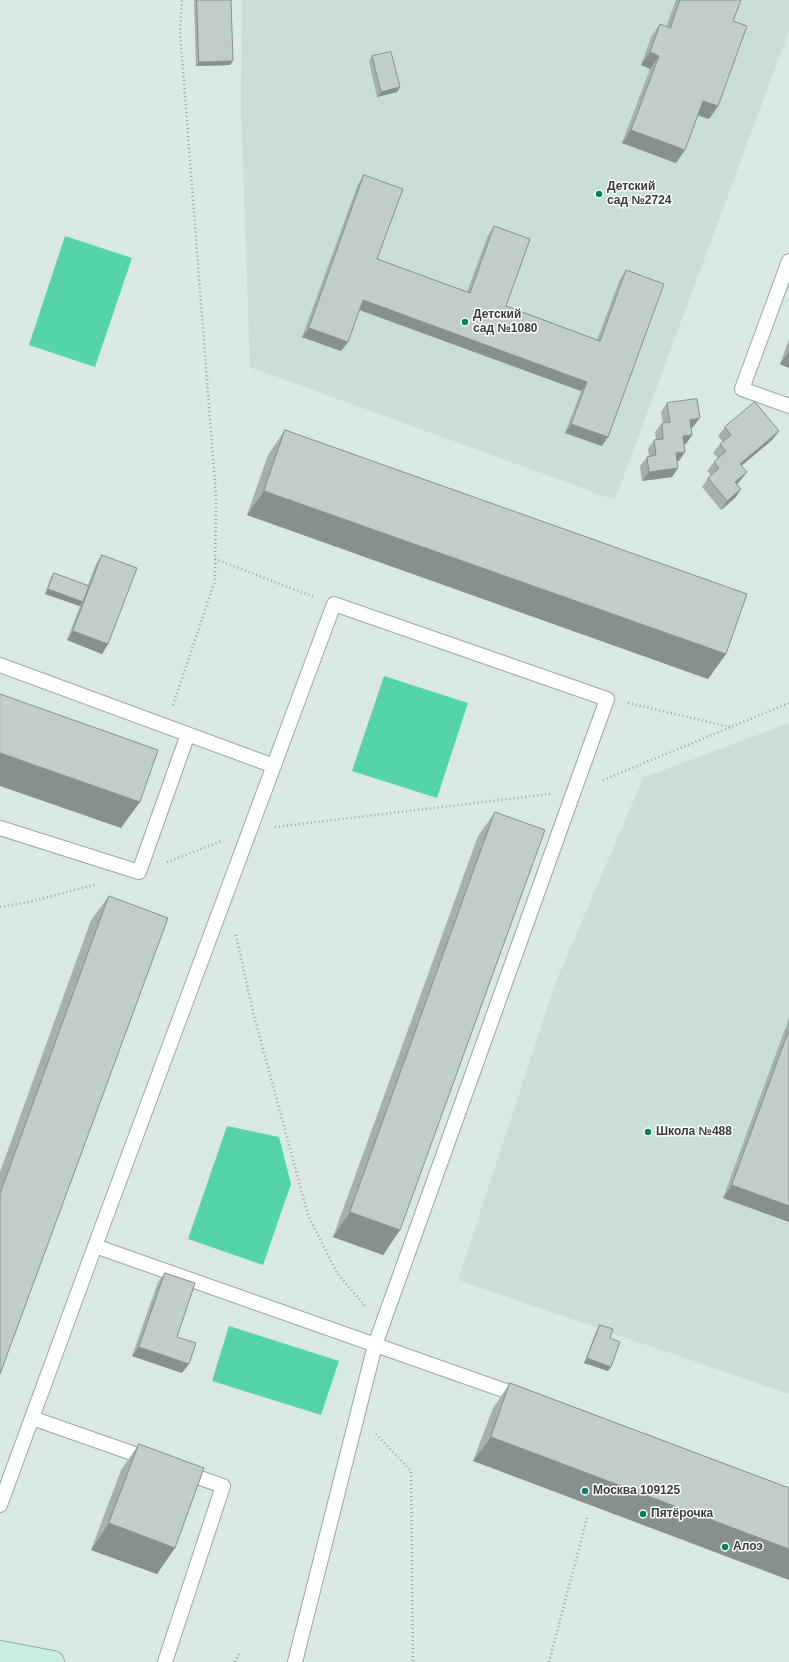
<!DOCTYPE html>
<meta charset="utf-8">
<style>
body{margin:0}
canvas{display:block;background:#dae8e2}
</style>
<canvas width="789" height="1662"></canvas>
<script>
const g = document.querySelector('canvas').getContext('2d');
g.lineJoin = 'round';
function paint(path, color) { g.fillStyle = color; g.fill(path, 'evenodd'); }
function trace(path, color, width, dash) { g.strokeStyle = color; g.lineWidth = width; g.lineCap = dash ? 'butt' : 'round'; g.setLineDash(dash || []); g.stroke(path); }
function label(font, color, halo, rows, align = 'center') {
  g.font = font + ' Arial,sans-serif'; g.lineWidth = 3; g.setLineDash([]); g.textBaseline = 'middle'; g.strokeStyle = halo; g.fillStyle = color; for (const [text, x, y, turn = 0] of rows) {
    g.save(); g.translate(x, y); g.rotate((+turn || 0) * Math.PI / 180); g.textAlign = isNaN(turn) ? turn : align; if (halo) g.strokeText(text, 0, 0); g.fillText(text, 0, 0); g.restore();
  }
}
const built = new Path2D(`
 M242,0H789V31L615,500L250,367L241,109Z
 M789,723V1394L458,1280L555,984L643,778Z`);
const green = new Path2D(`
 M65,236L132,258L95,367L29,345Z
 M384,676L468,703L437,798L352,771Z
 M227,1126L279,1137L291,1184L263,1265L188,1239Z
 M229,1326L339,1361L321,1415L212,1381Z`);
const path = new Path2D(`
 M215,559L314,597
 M628,703L730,727
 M173,705L215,581L216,497L180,31L182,0
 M603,780L789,703
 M275,827L550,794
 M167,862L222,841
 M0,907L33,901L97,884
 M236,935L253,1012L308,1215L337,1273L365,1306
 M376,1434L411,1471L413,1662
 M235,1662L240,1653
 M549,1662L587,1518`);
const service = new Path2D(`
 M789,261L742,389L789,406
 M0,665L274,766
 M0,828L139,872L188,734
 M32,1418L149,1459
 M0,1505L95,1246
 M165,1662L223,1486L183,1472
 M295,1662L375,1345L607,699L334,604L95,1246L523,1397`);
const secondary = new Path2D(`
 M0,1652L53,1662`);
const wall = new Path2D(`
 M194,0H231L230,65L196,66Z
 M676,0H741L733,21L718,106L709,119L698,115L676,163L622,143L650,69L641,65L651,37L660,24L666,27Z
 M372,56L400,87L397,92L377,97L369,61Z
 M364,175L377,259L467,292L488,235L494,226L506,306L597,340L620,279L626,270L602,446L565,433L581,391L359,310L341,351L302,337L358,184Z
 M789,339V368L780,364Z
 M667,403L693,427L691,428L692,435L686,444H684L679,461H677L678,468L672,477L642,481L640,466L647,457L649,456L648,449L654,440L656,439L655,432L662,423H663L661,412Z
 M725,427L779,431L772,440L741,466L747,472L740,481L737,484L741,489L735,498L721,510L702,487L708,478L711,475L707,471L714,462L718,458L713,453L720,444L723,442L718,436Z
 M285,430L726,654L708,679L247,515L268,455Z
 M102,555L108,644L102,654L67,640L80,606L45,594L51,577L54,573L88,585L96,564Z
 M495,812L400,1230L383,1255L333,1237L478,836Z
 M109,896L0,1374V1172L91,920Z
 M789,1018V1222L723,1198Z
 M165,1273L182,1373L132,1356L158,1282Z
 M600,1325L610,1338L608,1371L584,1363L597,1329Z
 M510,1383L789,1488L473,1461L493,1408Z
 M139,1444L157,1574L91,1550L121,1470Z`);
const shadedWall = new Path2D(`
 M650,52L659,56L650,69L641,65Z
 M233,61L230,65L196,66L199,62Z
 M400,87L397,92L377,97L381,92Z
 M703,101L718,106L709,119L694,114Z
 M631,130L685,150L676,163L622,143Z
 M363,300L587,382L581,391L357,309Z
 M309,328L348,342L341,351L302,337Z
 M789,351V368L780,364Z
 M700,418L693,427L684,429L690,420Z
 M571,424L608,437L602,446L565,433Z
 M779,431L772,440L733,473L740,464Z
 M692,435L686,444L677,445L683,436Z
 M685,452L679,461L670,462L676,453Z
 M678,468L672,477L642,481L649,472Z
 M747,472L740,481L729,491L735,482Z
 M741,489L735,498L721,510L727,501Z
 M264,491L726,654L708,679L247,515Z
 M48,589L83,602L80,606L45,594Z
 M73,631L108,644L102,654L67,640Z
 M0,753L140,802L121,828L0,786Z
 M732,1185L789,1206V1222L723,1198Z
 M350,1212L400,1230L383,1255L333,1237Z
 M139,1347L189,1364L182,1373L132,1356Z
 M587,1358L611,1367L608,1371L584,1363Z
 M491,1437L789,1549V1580L473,1461Z
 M109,1523L175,1548L157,1574L91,1550Z`);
const building = new Path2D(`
 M197,0H231L233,61L199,62Z
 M680,0H741L733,21L747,26L718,106L703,101L685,150L631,130L659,56L650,52L660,24L670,28Z
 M391,52L400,87L381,92L372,56Z
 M364,175L403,189L377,259L470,293L494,226L530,239L506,306L600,341L626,270L664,284L608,437L571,424L587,382L363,300L348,342L309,328Z
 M697,399L700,418L690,420L692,435L683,436L685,452L676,453L678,468L649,472L647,457L656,455L654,440L663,439L662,423L670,422L667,403Z
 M755,402L779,431L740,464L747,472L735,482L741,489L727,501L708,478L719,468L714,462L726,451L720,444L731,435L725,427Z
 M285,430L747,594L726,654L264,491Z
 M102,555L137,568L108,644L73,631Z
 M54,573L89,586L83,602L48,589Z
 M0,694L158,750L140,802L0,753Z
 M495,812L545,830L400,1230L350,1212Z
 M109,896L168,918L0,1374V1194Z
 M789,1030V1206L732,1185Z
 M165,1273L195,1283L177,1337L196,1343L189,1364L139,1347Z
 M600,1325L613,1329L610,1338L620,1342L611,1367L587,1358Z
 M510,1383L789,1488V1549L491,1437Z
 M139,1444L204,1468L175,1548L109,1523Z`);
const markers = [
 [599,194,4,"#058161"],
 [465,322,4,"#058161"],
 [648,1132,4,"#058161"],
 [585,1491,4,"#058161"],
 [643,1514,4,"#058161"],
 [725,1547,4,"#058161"]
];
const poiNames = [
 ["Детский",607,187],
 ["сад №2724",607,201],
 ["Детский",473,315],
 ["сад №1080",473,329],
 ["Школа №488",656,1132],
 ["Москва 109125",593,1491],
 ["Пятёрочка",651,1514],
 ["Алоэ",733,1547]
];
paint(built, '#c9dfd5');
paint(green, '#56d4a9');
trace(service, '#9aa7a1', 16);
trace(secondary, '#9aa7a1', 24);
trace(path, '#99a39f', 2.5, [1, 3]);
trace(service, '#fff', 14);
trace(secondary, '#c8eee2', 22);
paint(wall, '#a6b1ac');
paint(shadedWall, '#87908c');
paint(building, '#c1cec8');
trace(building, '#87908c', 1);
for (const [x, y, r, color] of markers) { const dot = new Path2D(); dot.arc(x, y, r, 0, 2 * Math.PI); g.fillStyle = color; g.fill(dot); trace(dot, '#fff', 1.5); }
label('bold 12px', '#373c3a', '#fff', poiNames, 'left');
</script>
